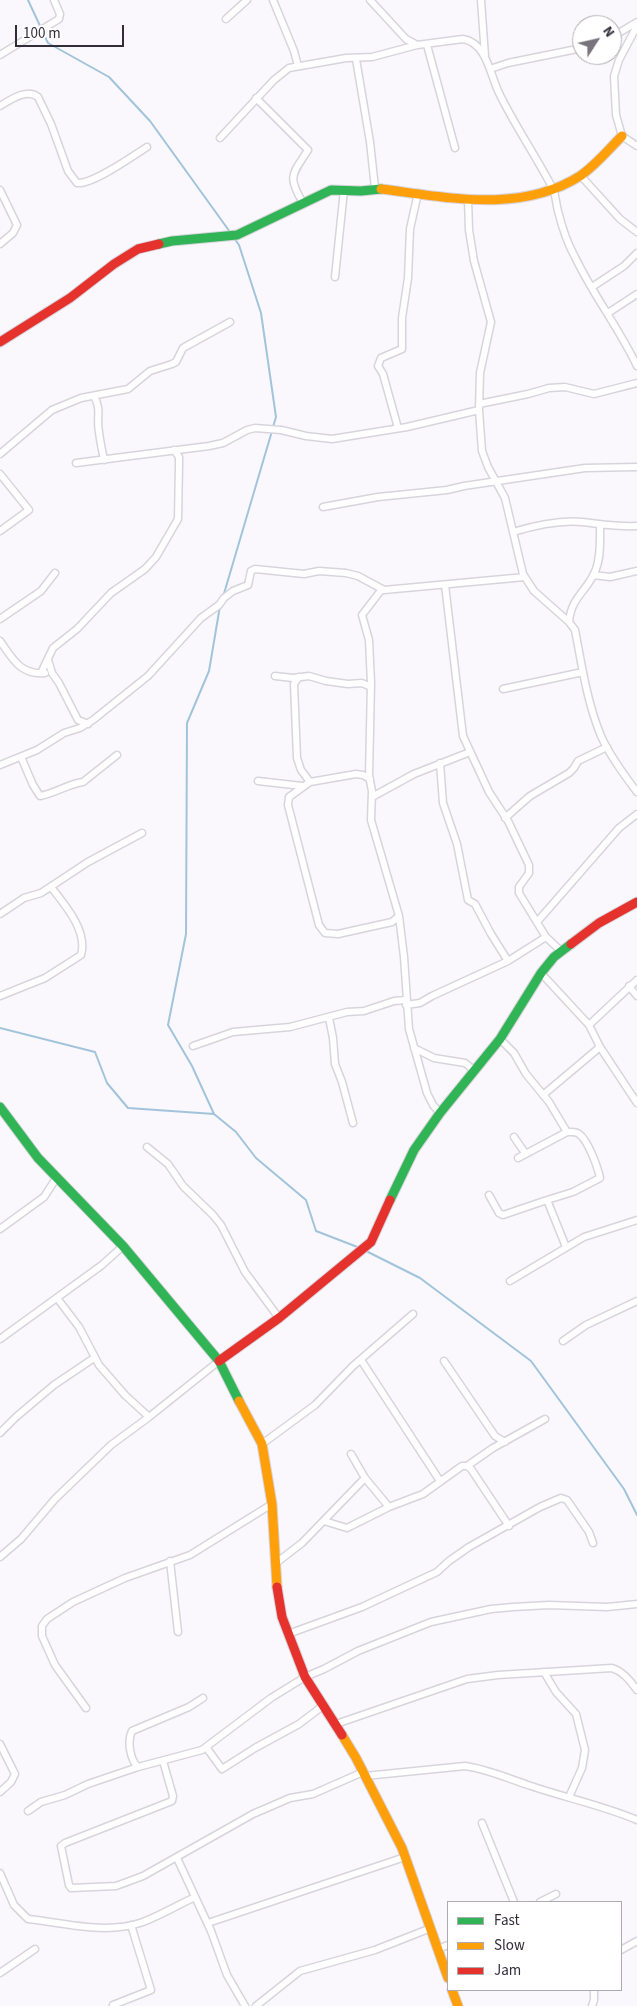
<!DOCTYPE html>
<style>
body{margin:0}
#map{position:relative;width:637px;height:2006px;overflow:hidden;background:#faf8fd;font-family:"Source Sans 3",sans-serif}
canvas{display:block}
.legend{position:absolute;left:447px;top:1901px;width:175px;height:90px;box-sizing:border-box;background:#fff;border:1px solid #adabb0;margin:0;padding:6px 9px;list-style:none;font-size:15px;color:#322d39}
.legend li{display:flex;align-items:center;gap:10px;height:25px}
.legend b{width:25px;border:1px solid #adabb0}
.north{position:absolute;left:572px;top:15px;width:50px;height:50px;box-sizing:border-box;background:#fff;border:1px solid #adabb0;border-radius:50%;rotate:55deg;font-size:14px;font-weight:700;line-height:20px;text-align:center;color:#322d39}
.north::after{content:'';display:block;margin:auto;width:18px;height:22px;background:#78747e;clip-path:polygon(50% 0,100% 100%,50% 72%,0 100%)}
.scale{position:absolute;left:15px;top:25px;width:109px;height:22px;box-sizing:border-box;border:2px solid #322d39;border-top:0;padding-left:6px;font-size:15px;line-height:18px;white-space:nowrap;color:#322d39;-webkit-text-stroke:4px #fff;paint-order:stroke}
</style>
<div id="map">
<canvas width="637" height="2006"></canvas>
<ul class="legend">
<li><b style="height:6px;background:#30b455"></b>Fast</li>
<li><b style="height:6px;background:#ff9f0a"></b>Slow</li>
<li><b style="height:6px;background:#e5322d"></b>Jam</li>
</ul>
<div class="north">N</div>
<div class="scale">100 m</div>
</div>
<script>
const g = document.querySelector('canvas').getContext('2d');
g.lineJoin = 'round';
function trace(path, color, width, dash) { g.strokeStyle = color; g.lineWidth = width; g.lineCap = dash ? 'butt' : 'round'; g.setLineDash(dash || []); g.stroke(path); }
const stream = new Path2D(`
 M28,0L48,43L109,77L150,121L230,232
 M234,238L239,245L261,313L276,417L273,427
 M223,597L272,431
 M220,606L209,671L187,723L186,934L168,1025L192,1066L214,1114L236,1132L256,1158L306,1200L316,1231L360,1248
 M0,1028L95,1052L107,1083L128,1108L214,1114
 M364,1250L420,1278L531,1361L624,1489L637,1515`);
const street = new Path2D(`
 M273,0L294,51L298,66
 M370,0L406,39L417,45
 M481,0L485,56
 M226,19L247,0
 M637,26L619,60L614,76L616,115L622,136L637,146
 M612,37L637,22
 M427,45L455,148
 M0,55L59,19L60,14L54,0
 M356,59L370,142L375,188
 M490,69L508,63L582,48
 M256,98L308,150C292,175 287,176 303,203
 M0,106C10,100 27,88 38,97L51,124L68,171L77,183C92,185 133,156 147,147
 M220,138L274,80L289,68L346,58L372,57L417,45L463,39C487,43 490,75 499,93C515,126 536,156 553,189C556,196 556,204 558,211C562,227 567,243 575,257C593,295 619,328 637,366
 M581,176L620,219L637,232
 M0,190L17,225L13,233L0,244
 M468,199L469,230L474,261L491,322L480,373L479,410L482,451L488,467L505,498L523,574L534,591L569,622L575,630C582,666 587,702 601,736C610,756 624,775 637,792
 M335,277L344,190
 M592,287L624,266L637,253
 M608,313L637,294
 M94,396C102,411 96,417 99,432C100,441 102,450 104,460
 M479,404L528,394L549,388L565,387L594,394L637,383
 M398,428L383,374L378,366L381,358L402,349V318L408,278L410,229L418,193
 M0,454L52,410L81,398L128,389L150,371L172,364L176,362L183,348L230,322
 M76,463L209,446L223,443L247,430L255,428L281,430L306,436L332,439L407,427L479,410
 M0,474L29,510L0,531
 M323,507L378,497L447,490L464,486L585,468L637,467
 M513,532C533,526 561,520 582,522C601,524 618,527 637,526
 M593,575L610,577L637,571
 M445,585L463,736L489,792L508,821L529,865V873L519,887V893L546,937L561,951
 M382,589L362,615L369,640L371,683L369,776L372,791L371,820L399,916L404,957L409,1029L427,1093L433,1105L440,1113
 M0,619L41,591L55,573
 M569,622C571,596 589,590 596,569C601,556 600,539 600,525
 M0,641C13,659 20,675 45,673
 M48,660L52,673L59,683L78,720L88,724
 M41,673L53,648L77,629L111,593L145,569L156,557L178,519L179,464V457L174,450
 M275,676L293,678L309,676L326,681L348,684L362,683L371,687
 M299,677L294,684L297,758L301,770L310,782
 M503,689L583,672
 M21,757L33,785L40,796C56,793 68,784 83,782L117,755
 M440,763L443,803L457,844L468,900L475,904L491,934L508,961
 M0,765L37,750L64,733L80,728L93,720L148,676L201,618L219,605L224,598L233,591L248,585L251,571L255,569L304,574L319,571L346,573L358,576L384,590L525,577
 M370,779L363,775L356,774L310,782L289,797L288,805L319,925L325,933L338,934L392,922L399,916
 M258,781L302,786
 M372,797L414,774L470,752
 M505,818L530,796L569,773L574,768L578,761L607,747
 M0,914L24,898L41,893L88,862L142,833
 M537,922L619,828L637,814
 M541,973L589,1025L600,1047L637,1103
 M629,986L637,996
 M0,996L45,978L81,955C88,931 65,905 51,887
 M406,1005L420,1003L432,996L508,961L546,937
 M329,1018L333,1038L335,1064L342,1082L353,1123
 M589,1025L637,980
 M500,1039L514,1053L526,1074L549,1102L567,1132
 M193,1046L233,1032L290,1027L347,1012L364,1011L394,1001L406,1000
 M414,1048L434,1058L465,1063L475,1071
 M543,1095L600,1047
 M514,1137L525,1153
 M147,1147L168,1164L183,1186L213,1215L221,1225L245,1272L279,1318
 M518,1158L567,1132C572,1132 576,1131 579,1134C588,1140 598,1168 600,1178L573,1192L547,1200
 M489,1195L499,1213L503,1215L547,1200L566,1247
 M0,1229L44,1197L57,1177
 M510,1281L584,1237L637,1220
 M57,1298L79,1327L99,1365L125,1395L149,1417
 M0,1339L102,1265L123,1246
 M563,1341L586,1325L637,1301
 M361,1360L440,1481
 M444,1361L495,1436L505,1442
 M0,1433L16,1417L54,1385L94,1358
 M262,1444L315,1405L353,1366L413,1314
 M351,1454L365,1478L389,1507
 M467,1466L471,1469L509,1526
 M324,1521L347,1528L389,1507L423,1494L462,1466H467L493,1448L545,1419
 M0,1557L21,1539L55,1499L111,1445L149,1417L219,1361
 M170,1561L178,1632
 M276,1563L302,1543L365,1478
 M288,1634L362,1607L437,1572L449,1561L469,1547L540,1507L561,1498L567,1500L589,1532L593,1543
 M544,1672L556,1692L576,1714L585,1750L582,1768L569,1797
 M86,1708L55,1665L42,1636V1626L47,1619L73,1602L125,1578L190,1555L272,1504
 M336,1724L467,1679L498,1675L612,1668C624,1672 630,1681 637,1690
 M0,1744L15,1774L11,1782L0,1792
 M206,1747L222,1769L255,1748L299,1724L324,1705
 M163,1761L173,1796L172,1801L65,1843L61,1846L69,1885L71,1888L116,1886L143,1876L253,1814L290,1798L313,1794L363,1772
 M138,1767C130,1760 127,1741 132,1731L189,1707L203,1698
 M365,1776L465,1766C488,1769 509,1779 531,1786C566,1798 602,1805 637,1820
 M28,1811L41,1802L65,1795L88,1784L138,1767L202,1750L271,1698L305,1677L324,1669L358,1651L431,1622L491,1609L513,1607L549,1605L607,1607L637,1604
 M482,1823L514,1902
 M177,1858L211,1931L227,1975L245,2006
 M0,1873L14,1905L28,1919C64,1923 107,1935 143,1922C161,1915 178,1905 195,1897
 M540,1902L556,1894
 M208,1923L405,1857
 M438,1949L448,1945
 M621,1950L637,1941
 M0,1973L35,1949
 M113,2005L151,1990L131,1925
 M256,2006L300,1971L375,1950L431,1928
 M592,2006L594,2000V1990`);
const fast = new Path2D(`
 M159,244L172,241L237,235L331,190L361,191L381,189
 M0,1107L38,1158L123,1246L219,1361L239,1401
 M390,1200L414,1150L440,1113L500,1039L541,973L554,957L571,944`);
const slow = new Path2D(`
 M381,189C446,197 520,214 580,176C596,165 609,149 622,136
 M239,1401L262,1444L272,1504L277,1587
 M342,1735L356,1758L402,1848L448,1978
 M452,1990L458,2006`);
const jam = new Path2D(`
 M0,342L70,298L114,264L138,249L159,244
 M571,944L599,923L637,902
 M219,1361L279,1318L371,1242L390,1200
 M277,1587L282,1617L305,1677L342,1735`);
trace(stream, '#a2c4db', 2);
trace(street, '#d8d4dd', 9);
trace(fast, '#d8d4dd', 11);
trace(slow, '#d8d4dd', 11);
trace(jam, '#d8d4dd', 11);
trace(street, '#fefeff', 6);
trace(fast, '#30b455', 9);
trace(slow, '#ff9f0a', 9);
trace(jam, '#e5322d', 9);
</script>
